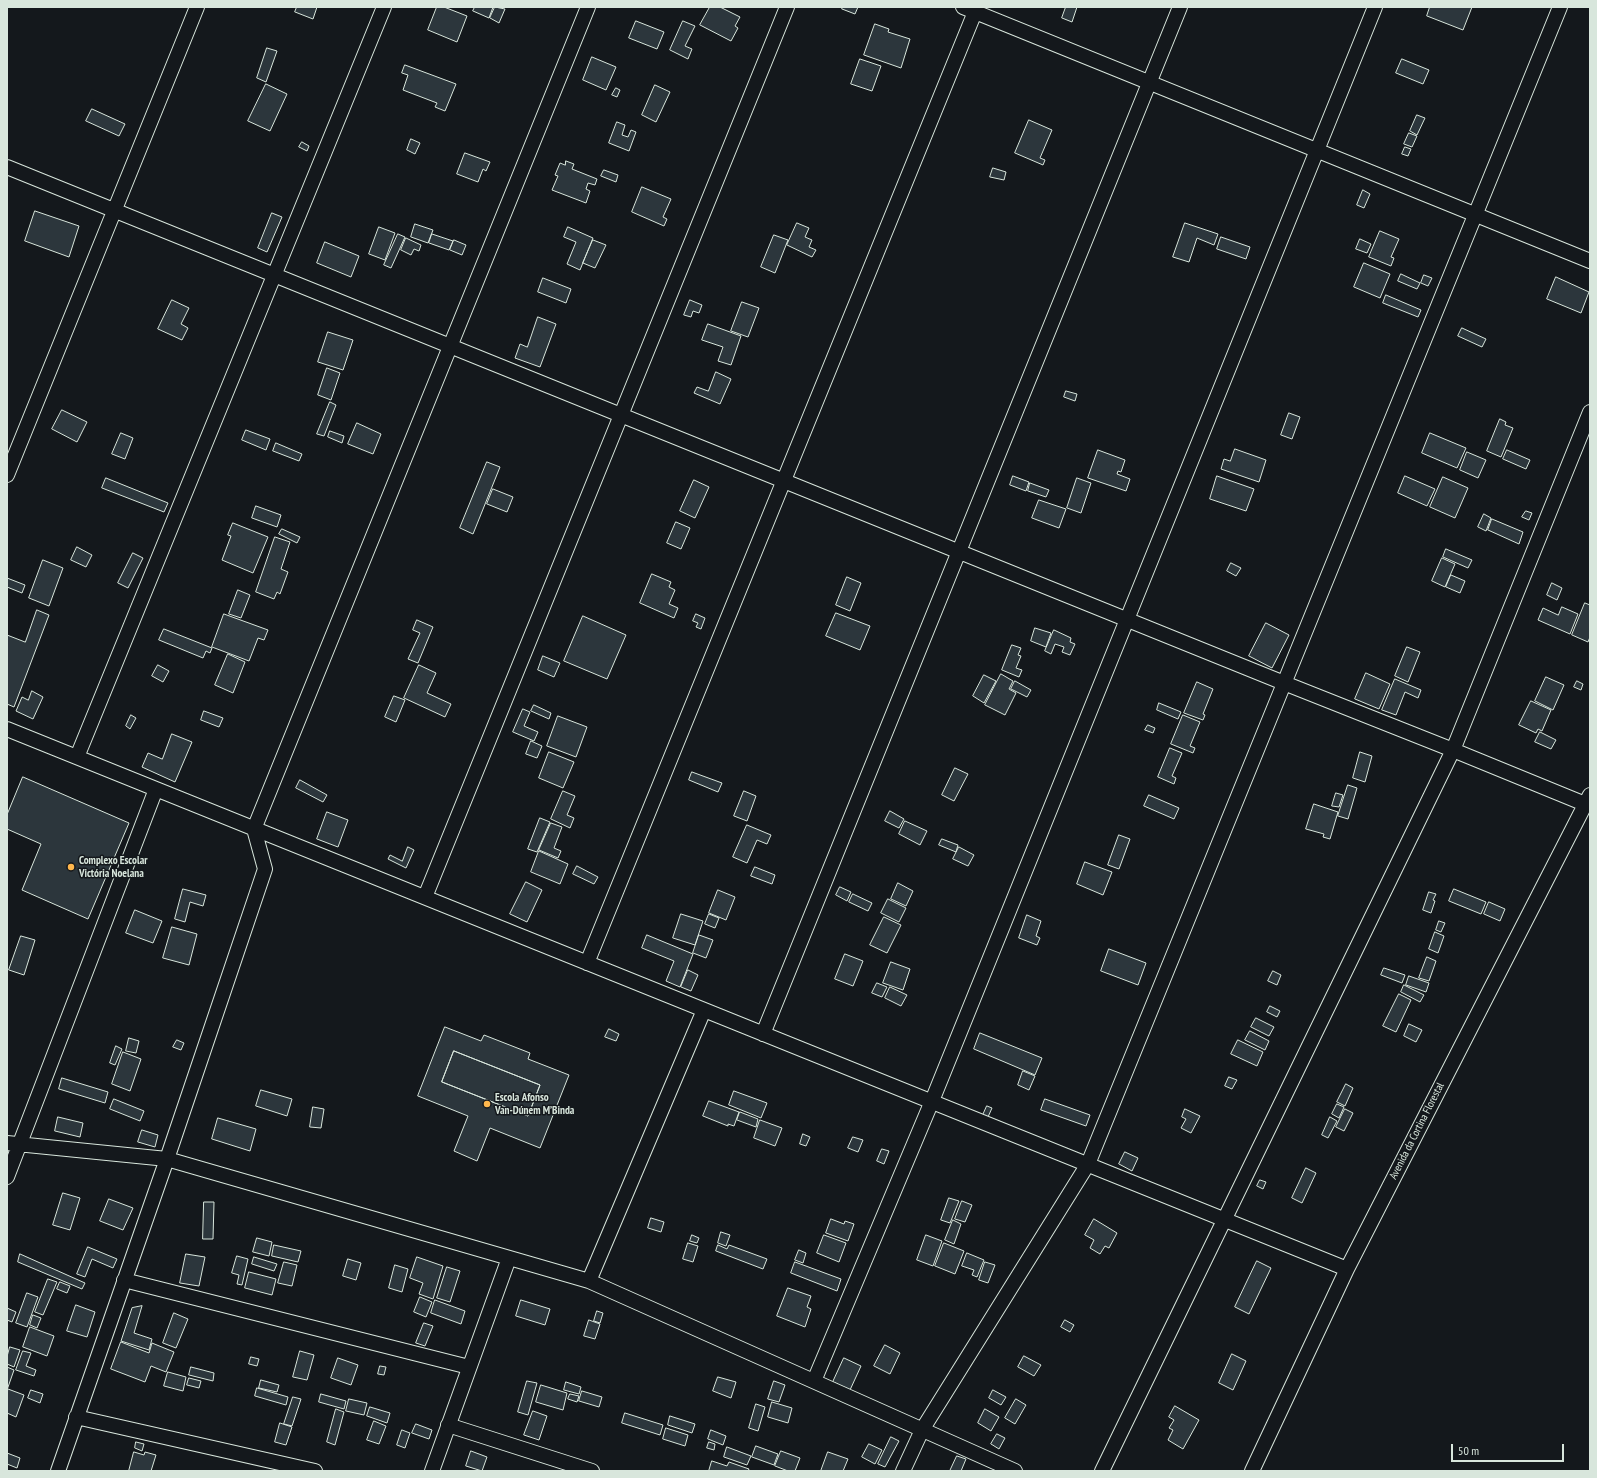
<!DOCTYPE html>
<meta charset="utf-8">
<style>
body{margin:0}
#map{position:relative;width:1597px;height:1478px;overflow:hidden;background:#14181c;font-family:"PT Sans Narrow",sans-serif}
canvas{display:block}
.frame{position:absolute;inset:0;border:8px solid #d8e6dc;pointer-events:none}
.scale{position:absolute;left:1451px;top:1444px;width:113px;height:18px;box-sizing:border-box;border:2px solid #d8e6dc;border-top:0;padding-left:5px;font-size:12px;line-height:14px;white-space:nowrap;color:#d8e6dc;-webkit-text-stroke:3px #14181c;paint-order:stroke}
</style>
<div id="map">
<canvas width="1597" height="1478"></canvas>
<div class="frame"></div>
<div class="scale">50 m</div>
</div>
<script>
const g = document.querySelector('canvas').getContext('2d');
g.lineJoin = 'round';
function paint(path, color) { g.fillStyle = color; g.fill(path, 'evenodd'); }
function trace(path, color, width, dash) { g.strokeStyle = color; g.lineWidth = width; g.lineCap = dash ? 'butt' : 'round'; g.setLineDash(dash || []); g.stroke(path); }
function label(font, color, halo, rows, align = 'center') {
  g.font = font + ' "PT Sans Narrow",sans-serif'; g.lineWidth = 3; g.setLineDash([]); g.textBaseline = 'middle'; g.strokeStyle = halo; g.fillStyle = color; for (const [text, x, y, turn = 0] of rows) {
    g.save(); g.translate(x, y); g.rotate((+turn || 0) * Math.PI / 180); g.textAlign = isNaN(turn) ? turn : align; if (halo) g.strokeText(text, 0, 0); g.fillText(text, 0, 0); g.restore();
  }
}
const building = new Path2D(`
 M297,7H317L313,19L295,12Z
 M437,7H444L467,16L457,42L428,30Z
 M475,7H493L489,18L473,11Z
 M495,7L505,9L499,23L490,18Z
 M710,7H720L740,17L735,26L738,28L731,41L700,25Z
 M843,7H858L855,14L842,9Z
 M1066,7H1077L1072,22L1062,18Z
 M1430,7H1472L1463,30L1427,16Z
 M636,21L664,32L657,49L629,38Z
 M683,21L695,26L685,46L692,49L688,59L670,50Z
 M875,24L889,29L888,32L910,39L901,68L864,55Z
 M267,48L277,51L266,82L257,78Z
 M592,57L616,67L606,90L583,80Z
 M860,59L881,66L872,91L851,84Z
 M1402,59L1429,70L1423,84L1396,73Z
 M405,65L456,84L445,111L435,107L437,103L403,90L408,75L402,73Z
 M266,84L287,94L270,131L248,121Z
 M655,85L670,92L656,122L642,115Z
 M616,88L620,90L617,97L612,95Z
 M92,109L125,124L119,136L86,121Z
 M1417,115L1425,118L1417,135L1410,131Z
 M1029,120L1052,130L1040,158L1045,160L1043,165L1015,153Z
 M617,122L625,125L622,135L628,137L631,130L636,132L629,151L609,143Z
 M1409,133L1417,136L1412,147L1404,144Z
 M411,139L420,143L415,154L407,150Z
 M302,142L309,146L307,151L299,147Z
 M1405,147L1411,149L1408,156L1402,154Z
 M465,153L490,162L486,171L483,169L478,182L457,174Z
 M566,161L574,164L572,169L597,179L595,185L588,183L586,189L590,191L586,203L552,190L558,176L555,175L560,163L565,165Z
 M993,168L1006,172L1004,180L990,177Z
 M604,170L618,175L616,182L601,176Z
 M642,187L671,199L663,217L667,219L664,226L632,212Z
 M1363,190L1370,194L1364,208L1357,205Z
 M35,211L79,226L69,257L25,241Z
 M272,213L282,217L267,252L258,248Z
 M797,223L809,228L805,237L812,240L809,247L816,250L812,257L787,245Z
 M1185,223L1218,234L1214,245L1197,238L1189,262L1173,257Z
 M415,224L433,230L428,243L411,237Z
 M379,227L395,233L385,260L369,254Z
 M568,227L593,238L580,270L567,264L576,242L564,237Z
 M1380,231L1399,239L1391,257L1394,258L1391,266L1369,257Z
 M398,234L405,237L391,268L384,265Z
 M432,234L453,241L449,250L429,243Z
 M774,235L788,240L775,273L761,267Z
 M1221,237L1250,247L1246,259L1217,249Z
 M406,238L421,245L419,251L414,249L411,255L401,250Z
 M1360,239L1371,244L1367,253L1356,249Z
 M454,240L466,245L462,255L450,250Z
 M593,240L606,245L595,268L583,263Z
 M325,242L359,256L351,277L317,263Z
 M1364,263L1390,274L1380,298L1354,287Z
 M1401,274L1420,283L1417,289L1398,281Z
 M1424,275L1432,278L1428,286L1421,283Z
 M1556,277L1589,292L1581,313L1547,299Z
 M543,278L571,289L566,303L538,292Z
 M1386,295L1421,310L1418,317L1383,303Z
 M172,300L189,308L181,324L188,328L182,340L158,329Z
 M690,300L702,305L699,313L693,311L691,317L684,315Z
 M742,302L759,308L748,337L731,331Z
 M538,317L556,324L540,367L515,358L520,344L527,347Z
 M708,324L741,336L731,365L718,361L723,347L702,340Z
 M1462,328L1486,339L1482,347L1458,336Z
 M328,332L353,340L343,370L318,362Z
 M327,368L340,373L331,400L318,395Z
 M716,372L731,379L720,404L694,393L697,387L708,391Z
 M1066,391L1077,394L1075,401L1064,397Z
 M330,402L336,405L324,436L317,434Z
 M62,410L87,422L77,442L52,429Z
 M1289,413L1300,417L1292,439L1281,435Z
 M1500,419L1506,422L1505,425L1513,428L1501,457L1487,451Z
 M357,423L381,434L373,454L348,444Z
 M246,430L270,439L266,450L242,440Z
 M330,431L344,436L342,443L328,437Z
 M121,433L133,438L125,459L112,454Z
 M1430,433L1466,448L1457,468L1422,453Z
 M276,443L302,454L299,461L273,451Z
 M1235,449L1266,460L1259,482L1221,469L1224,459L1230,461Z
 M1098,450L1125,460L1121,472L1118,471L1117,474L1130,479L1126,491L1088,478Z
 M1507,450L1530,460L1526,469L1503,459Z
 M1467,452L1486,460L1478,478L1460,470Z
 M487,462L500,467L473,534L460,528Z
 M1013,476L1029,482L1026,491L1010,485Z
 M1217,476L1254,489L1246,511L1210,499Z
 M1405,476L1435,489L1427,506L1398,493Z
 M1443,477L1468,488L1455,518L1430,507Z
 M106,478L168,503L164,512L102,488Z
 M1077,478L1091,483L1081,513L1067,508Z
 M694,480L709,487L695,518L680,511Z
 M1030,483L1049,490L1046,497L1028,491Z
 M493,489L513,497L507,512L487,504Z
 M1039,500L1066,509L1059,528L1032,518Z
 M256,506L281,515L277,527L252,518Z
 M1526,511L1532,513L1529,520L1522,517Z
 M1484,514L1491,518L1486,531L1478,527Z
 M1492,519L1523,532L1519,544L1488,530Z
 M676,522L690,528L681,549L667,543Z
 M233,523L268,537L253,573L222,560L231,536L228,535Z
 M282,529L300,537L297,543L279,534Z
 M275,537L290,542L281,569L288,572L280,594L277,592L274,599L256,592Z
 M77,547L92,555L86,567L71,560Z
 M1446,549L1472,560L1468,568L1443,557Z
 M133,553L143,558L128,588L118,583Z
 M1442,558L1455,564L1445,587L1432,581Z
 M43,560L63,568L49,606L29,598Z
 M1231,563L1241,568L1236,576L1227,571Z
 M652,574L671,582L669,587L675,590L669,604L678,608L674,618L640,603Z
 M1451,575L1465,581L1460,593L1446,587Z
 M847,577L861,583L850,611L836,605Z
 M7,578L25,585L22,593L7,587Z
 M1552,583L1562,588L1557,600L1547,595Z
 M238,590L250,595L241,618L229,614Z
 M1585,603L1590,605V637L1588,642L1572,635Z
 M1562,607L1578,614L1570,634L1538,620L1543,608L1558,615Z
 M37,610L49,615L14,707L7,704V635L25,642Z
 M836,613L870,626L860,650L826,636Z
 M224,614L268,630L264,640L258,638L249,661L212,647Z
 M696,614L705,618L701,629L696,627L698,623L693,621Z
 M583,616L626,635L607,679L564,661Z
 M417,620L433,627L418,663L408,659L420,633L413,630Z
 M1266,623L1289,635L1272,668L1249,656Z
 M1035,628L1051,633L1046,647L1031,641Z
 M164,629L212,648L210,653L206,651L203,658L159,640Z
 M1054,630L1071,638L1070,642L1075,644L1070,655L1062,652L1064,647L1055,644L1051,654L1045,651Z
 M1012,645L1021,648L1018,655L1021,656L1016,668L1022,670L1019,677L1002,670Z
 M1407,647L1420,652L1408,682L1395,676Z
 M228,654L245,662L233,693L215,685Z
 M543,656L560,663L554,677L538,670Z
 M158,665L169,671L163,682L152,676Z
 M419,665L436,673L427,693L451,704L445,717L404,698Z
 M1366,673L1390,684L1379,709L1355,699Z
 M1001,674L1013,681L1009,689L1016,693L1005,715L985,705Z
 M984,675L996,681L984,703L973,696Z
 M1546,677L1564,685L1553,710L1535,701Z
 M1395,679L1421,690L1418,698L1405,692L1396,715L1382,710Z
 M1015,681L1031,690L1027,697L1011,689Z
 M1577,681L1583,684L1581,690L1574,687Z
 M1197,682L1213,689L1203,714L1205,715L1203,720L1184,713Z
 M32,691L43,697L33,719L16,711L22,697L28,700Z
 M394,696L405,700L396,722L385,717Z
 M1531,701L1551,710L1542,731L1538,729L1536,733L1519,725Z
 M1159,703L1181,712L1178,719L1157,710Z
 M534,705L551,713L549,719L531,711Z
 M523,709L530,712L524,726L538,732L534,741L513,732Z
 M204,711L223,718L219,727L201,720Z
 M131,715L136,718L130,729L126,726Z
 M1183,715L1200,722L1190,746L1195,748L1193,753L1171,744Z
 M558,716L587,727L576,757L547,746Z
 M1148,725L1155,728L1153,733L1145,730Z
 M1540,732L1556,740L1551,749L1535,742Z
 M172,734L192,742L175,782L142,767L148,753L162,759Z
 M531,741L542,746L537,758L526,754Z
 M1170,748L1182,753L1172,776L1176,778L1174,784L1158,777Z
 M549,752L574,762L563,788L539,778Z
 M1360,752L1372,756L1365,782L1353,778Z
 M955,768L968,774L954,801L942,795Z
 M692,772L722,783L718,792L689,780Z
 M23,777L129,823L88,919L22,890L41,844L7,829V815Z
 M300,780L327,795L323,802L296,788Z
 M1348,785L1357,788L1348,819L1338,816Z
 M563,791L575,796L567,815L574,818L570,828L551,819Z
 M744,791L756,796L747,821L734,816Z
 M1336,793L1343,795L1339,807L1332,806Z
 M1149,795L1179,808L1174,819L1144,806Z
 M1314,804L1338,812L1330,839L1323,837L1324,834L1306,829Z
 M890,811L904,819L899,828L885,821Z
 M327,812L348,820L338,847L317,839Z
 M540,818L550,822L537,852L528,849Z
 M905,821L927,831L920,845L899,834Z
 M551,823L562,827L554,848L561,851L558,858L539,850Z
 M747,825L771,835L767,844L757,840L747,863L733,857Z
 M1119,835L1130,839L1119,869L1108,865Z
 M942,839L958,845L956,852L939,845Z
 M408,847L414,850L406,868L388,859L390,855L402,861Z
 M959,847L974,855L968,866L953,859Z
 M539,851L568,864L560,884L531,872Z
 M1085,862L1112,872L1103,895L1077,884Z
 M577,866L598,877L594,884L573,874Z
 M755,867L775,875L772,884L751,876Z
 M526,882L542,890L527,922L510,914Z
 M898,883L913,891L906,906L891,899Z
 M840,887L851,892L847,901L836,895Z
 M183,889L206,895L203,906L190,902L185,922L175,919Z
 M1454,889L1486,902L1481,914L1449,901Z
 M718,890L735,897L726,920L709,913Z
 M1429,892L1436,894L1433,900L1435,901L1431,913L1423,910Z
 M853,894L872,903L868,911L849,902Z
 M888,899L906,908L899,922L881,913Z
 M1489,902L1505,909L1500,921L1484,914Z
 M135,910L162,921L153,943L126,933Z
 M681,914L703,921L695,945L673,938Z
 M709,914L719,918L715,928L705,924Z
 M1027,915L1041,921L1036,936L1040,938L1037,945L1019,938Z
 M884,917L901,925L887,953L870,945Z
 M1439,921L1445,923L1441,932L1436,930Z
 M172,927L197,934L189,965L163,958Z
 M1435,932L1444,936L1438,953L1429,949Z
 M647,935L693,954L680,987L666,981L674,961L642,948Z
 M699,935L713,940L706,958L693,953Z
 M21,936L35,940L24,975L9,970Z
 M1109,949L1146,963L1138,985L1101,971Z
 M845,954L863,961L853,986L835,979Z
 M1427,957L1436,961L1429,981L1419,978Z
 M891,962L910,969L903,990L883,983Z
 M1384,968L1405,975L1402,983L1381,975Z
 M688,970L698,975L691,991L681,987Z
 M1273,971L1281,975L1277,985L1268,981Z
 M1409,976L1429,983L1426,992L1406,985Z
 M877,983L887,987L882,997L872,993Z
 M1404,985L1424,995L1420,1002L1401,992Z
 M890,987L907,995L901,1006L885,998Z
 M1399,994L1411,1000L1396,1032L1383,1026Z
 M1270,1006L1280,1011L1277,1017L1267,1012Z
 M1256,1018L1274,1027L1269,1036L1251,1027Z
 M1409,1024L1422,1030L1416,1042L1404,1036Z
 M445,1027L481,1041L484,1035L530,1053L528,1059L569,1075L540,1148L490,1128L477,1161L454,1151L468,1116L418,1096ZM454,1051L540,1085L528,1116L442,1082Z
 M609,1029L619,1034L616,1041L605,1037Z
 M1250,1031L1269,1041L1265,1050L1245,1040Z
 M980,1033L1042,1058L1035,1075L974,1049Z
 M129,1038L139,1041L136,1053L126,1051Z
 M177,1040L184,1043L181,1050L173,1047Z
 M1238,1040L1263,1052L1257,1066L1231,1054Z
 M116,1046L122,1049L115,1065L110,1063Z
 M454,1051L540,1085L528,1116L442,1082Z
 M123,1052L141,1059L130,1091L112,1084Z
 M1023,1071L1035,1076L1029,1090L1018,1085Z
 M1229,1077L1237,1080L1232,1089L1225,1086Z
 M62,1078L108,1092L105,1103L59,1089Z
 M1346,1084L1353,1088L1345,1106L1337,1102Z
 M261,1090L292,1099L287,1116L256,1106Z
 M734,1091L767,1103L761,1118L729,1105Z
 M114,1099L144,1111L140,1121L110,1109Z
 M1045,1099L1090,1115L1086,1126L1041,1110Z
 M709,1101L739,1112L734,1126L728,1124V1126L703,1116Z
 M1337,1104L1344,1107L1339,1118L1332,1114Z
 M987,1106L992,1108L988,1117L983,1115Z
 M313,1107L324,1109L321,1128L310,1127Z
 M1185,1109L1200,1116L1191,1133L1181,1128L1186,1119L1182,1117Z
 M1345,1109L1353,1113L1344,1131L1336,1127Z
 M740,1112L758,1119L756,1127L737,1120Z
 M58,1117L83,1123L80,1137L55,1131Z
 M1330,1117L1337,1121L1328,1138L1322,1135Z
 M218,1118L256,1129L250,1151L212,1139Z
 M760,1120L782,1128L775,1146L754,1138Z
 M142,1130L158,1135L155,1147L138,1142Z
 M803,1134L810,1137L806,1146L800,1144Z
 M853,1137L863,1140L858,1152L848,1148Z
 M882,1149L889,1151L884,1164L877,1161Z
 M1125,1152L1138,1158L1132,1171L1119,1164Z
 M1306,1168L1316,1173L1302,1203L1292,1198Z
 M1260,1180L1266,1182L1263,1189L1257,1186Z
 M63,1193L80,1198L70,1230L53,1225Z
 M949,1198L959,1201L950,1223L941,1220Z
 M109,1199L133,1208L123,1230L100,1221Z
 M962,1201L972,1205L965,1222L955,1219Z
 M204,1202H214L213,1239H203Z
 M651,1218L664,1222L661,1232L648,1228Z
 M831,1219L844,1224L845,1221L854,1224L848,1241L826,1233Z
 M1094,1219L1117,1233L1109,1248L1105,1246L1100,1254L1090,1248L1094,1240L1085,1235Z
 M953,1220L961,1224L954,1244L945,1240Z
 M721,1232L730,1235L726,1246L718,1243Z
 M692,1235L699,1238L697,1243L690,1241Z
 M824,1235L846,1243L839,1262L817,1253Z
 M926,1235L942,1241L933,1266L917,1260Z
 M257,1238L272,1242L269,1256L253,1252Z
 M688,1243L698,1246L693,1262L683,1259Z
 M944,1243L964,1251L955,1274L935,1266Z
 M274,1245L301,1251L298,1262L272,1256Z
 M718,1245L727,1249L729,1245L767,1259L763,1269L716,1251Z
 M88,1247L117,1259L113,1268L92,1259L85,1277L77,1274Z
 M799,1250L806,1253L803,1263L795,1260Z
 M967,1253L984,1260L977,1277L972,1275L974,1270L962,1266Z
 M20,1254L85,1283L82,1289L18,1262Z
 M186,1254L205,1257L199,1286L180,1283Z
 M237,1256L248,1259L242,1285L237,1284L239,1275L232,1273Z
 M254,1257L277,1264L274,1271L252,1264Z
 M417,1257L443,1266L433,1299L419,1294L423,1283L410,1278Z
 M348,1259L361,1263L356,1280L343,1276Z
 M1257,1261L1271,1268L1249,1314L1235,1307Z
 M284,1262L297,1265L292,1286L278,1283Z
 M795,1262L841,1279L837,1291L791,1273Z
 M985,1262L995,1265L988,1283L979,1280Z
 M395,1265L408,1269L402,1292L389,1288Z
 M447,1267L460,1271L450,1302L437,1298Z
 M249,1272L276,1279L272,1295L245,1288Z
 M48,1279L57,1282L43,1315L35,1312Z
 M60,1282L70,1286L67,1293L57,1289Z
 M788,1288L811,1296L807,1307L811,1309L805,1327L777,1316Z
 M27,1293L38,1297L27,1327L16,1323Z
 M420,1297L432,1302L426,1317L414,1312Z
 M435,1300L465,1311L461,1324L431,1313Z
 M521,1300L550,1309L545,1325L516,1316Z
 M76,1305L95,1312L87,1337L67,1331Z
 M142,1306L134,1333L152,1339L149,1350L121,1341L132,1308Z
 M7,1308L16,1312L12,1322L7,1320Z
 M597,1311L603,1313L600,1323L594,1321Z
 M174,1313L188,1319L176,1348L163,1343Z
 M33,1315L41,1318L37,1328L30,1325Z
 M589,1320L600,1324L595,1339L584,1336Z
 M1065,1320L1074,1325L1070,1332L1061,1327Z
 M424,1323L433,1326L425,1346L416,1343Z
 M30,1327L54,1336L47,1356L23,1347Z
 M121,1342L149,1353L152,1343L174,1352L166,1372L151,1366L145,1382L111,1369Z
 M885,1345L900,1353L890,1374L874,1366Z
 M10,1347L20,1350L14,1367L7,1364V1357Z
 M23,1351L31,1353L26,1366L36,1370L34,1376L16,1370Z
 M300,1351L314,1355L307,1380L293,1377Z
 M1232,1354L1246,1361L1233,1390L1219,1383Z
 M1024,1356L1041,1365L1034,1376L1018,1367Z
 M251,1357L259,1359L257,1366L249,1364Z
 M338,1358L358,1365L351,1385L331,1378Z
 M844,1358L861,1366L850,1390L833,1382Z
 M380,1366L386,1367L384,1375L378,1374Z
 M7,1367L14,1370L7,1390Z
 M191,1367L214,1373L213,1381L189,1375Z
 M168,1372L186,1377L183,1391L164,1386Z
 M718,1377L736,1382L731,1398L713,1391Z
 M189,1378L201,1381L199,1388L187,1385Z
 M261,1380L279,1385L277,1392L259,1388Z
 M527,1381L537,1383L528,1415L518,1412Z
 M774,1381L785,1385L779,1402L768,1399Z
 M566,1382L581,1387L579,1394L564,1390Z
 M541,1385L567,1393L563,1410L536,1402Z
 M257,1388L288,1397L286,1405L255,1396Z
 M8,1389L24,1395L16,1417L7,1413Z
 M31,1390L43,1394L40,1403L28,1398Z
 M993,1390L1006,1397L1001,1405L989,1398Z
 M582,1391L602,1397L599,1407L579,1401Z
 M321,1394L346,1401L344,1409L319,1402Z
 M570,1394L579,1396L577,1402L568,1399Z
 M293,1397L301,1399L292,1426L284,1424Z
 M349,1399L367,1403L364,1415L346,1411Z
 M1016,1399L1026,1405L1015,1424L1005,1418Z
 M772,1402L792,1408L788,1423L768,1417Z
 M756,1404L765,1407L758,1431L749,1428Z
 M1175,1406L1199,1420L1183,1449L1168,1440L1173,1430L1169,1428L1174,1420L1169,1417Z
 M370,1407L390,1413L387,1423L367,1416Z
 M336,1409L344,1412L335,1445L327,1442Z
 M985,1409L999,1417L991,1431L978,1423Z
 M533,1411L547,1416L539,1440L524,1435Z
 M625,1413L663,1425L660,1435L622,1423Z
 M670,1416L695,1424L692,1433L668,1425Z
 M374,1421L386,1426L379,1444L367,1440Z
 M280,1423L292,1427L286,1445L275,1442Z
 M416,1424L432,1430L429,1439L412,1433Z
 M666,1428L688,1435L685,1446L663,1439Z
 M402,1430L410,1433L405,1448L397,1445Z
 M711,1430L726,1436L723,1445L708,1439Z
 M997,1434L1005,1438L999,1449L991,1444Z
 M891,1437L899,1441L885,1467L878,1464Z
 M136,1442L144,1444L142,1451L135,1448Z
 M709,1442L715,1444L714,1450L707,1448Z
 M869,1444L882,1450L875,1464L862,1457Z
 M756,1446L778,1454L774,1465L752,1457Z
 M727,1447L751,1456L747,1465L724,1457Z
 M471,1451L487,1457L482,1471L466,1466Z
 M781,1451L800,1458L795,1471H788L775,1466Z
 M134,1452L144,1455L145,1452L156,1455L151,1471H129Z
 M828,1452L848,1459L843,1471H821Z
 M7,1453L20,1458L17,1468L7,1464Z
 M957,1456L966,1459L961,1471H950Z
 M712,1461L727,1466L729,1462L749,1469L748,1471H709Z`);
const minor = new Path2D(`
 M963,7L1590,261
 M7,167L1284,683L1453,750L1585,804
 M7,475L197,7
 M7,729L1347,1269
 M77,757L384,7
 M425,897L787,7
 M587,963L977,7
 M763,1034L1180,7
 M7,1143L167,1159L589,1281L1015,1471
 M7,1177L156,789
 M124,1280L469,1367
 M589,1281L704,1010
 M814,1381L932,1101L1375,7
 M76,1417L315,1471
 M448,1425L592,1471
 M58,1471L167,1159L265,869L254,829L588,7
 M432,1471L509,1258
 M903,1471L922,1430L1088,1164L1560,7
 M1102,1471L1453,750L1590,412
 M1252,1471L1347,1269L1590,795`);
const markers = [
 [71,867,4,"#ffb74d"],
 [487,1104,4,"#ffb74d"]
];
const poiNames = [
 ["Complexo Escolar",79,861],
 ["Victória Noelana",79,874],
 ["Escola Afonso",495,1098],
 ["Van-Dúnem M’Binda",495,1111]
];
const streetNames = [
 ["Avenida da Cortina Florestal",1417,1131,-63]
];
paint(building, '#2c363c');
trace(building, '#d8e6dc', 1);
trace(minor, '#d8e6dc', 16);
trace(minor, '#14181c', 14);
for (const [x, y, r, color] of markers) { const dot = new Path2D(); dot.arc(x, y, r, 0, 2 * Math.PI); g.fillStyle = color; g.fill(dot); trace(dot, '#14181c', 1.5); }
label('bold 11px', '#d8e6dc', '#14181c', poiNames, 'left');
label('11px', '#d8e6dc', '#14181c', streetNames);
</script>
